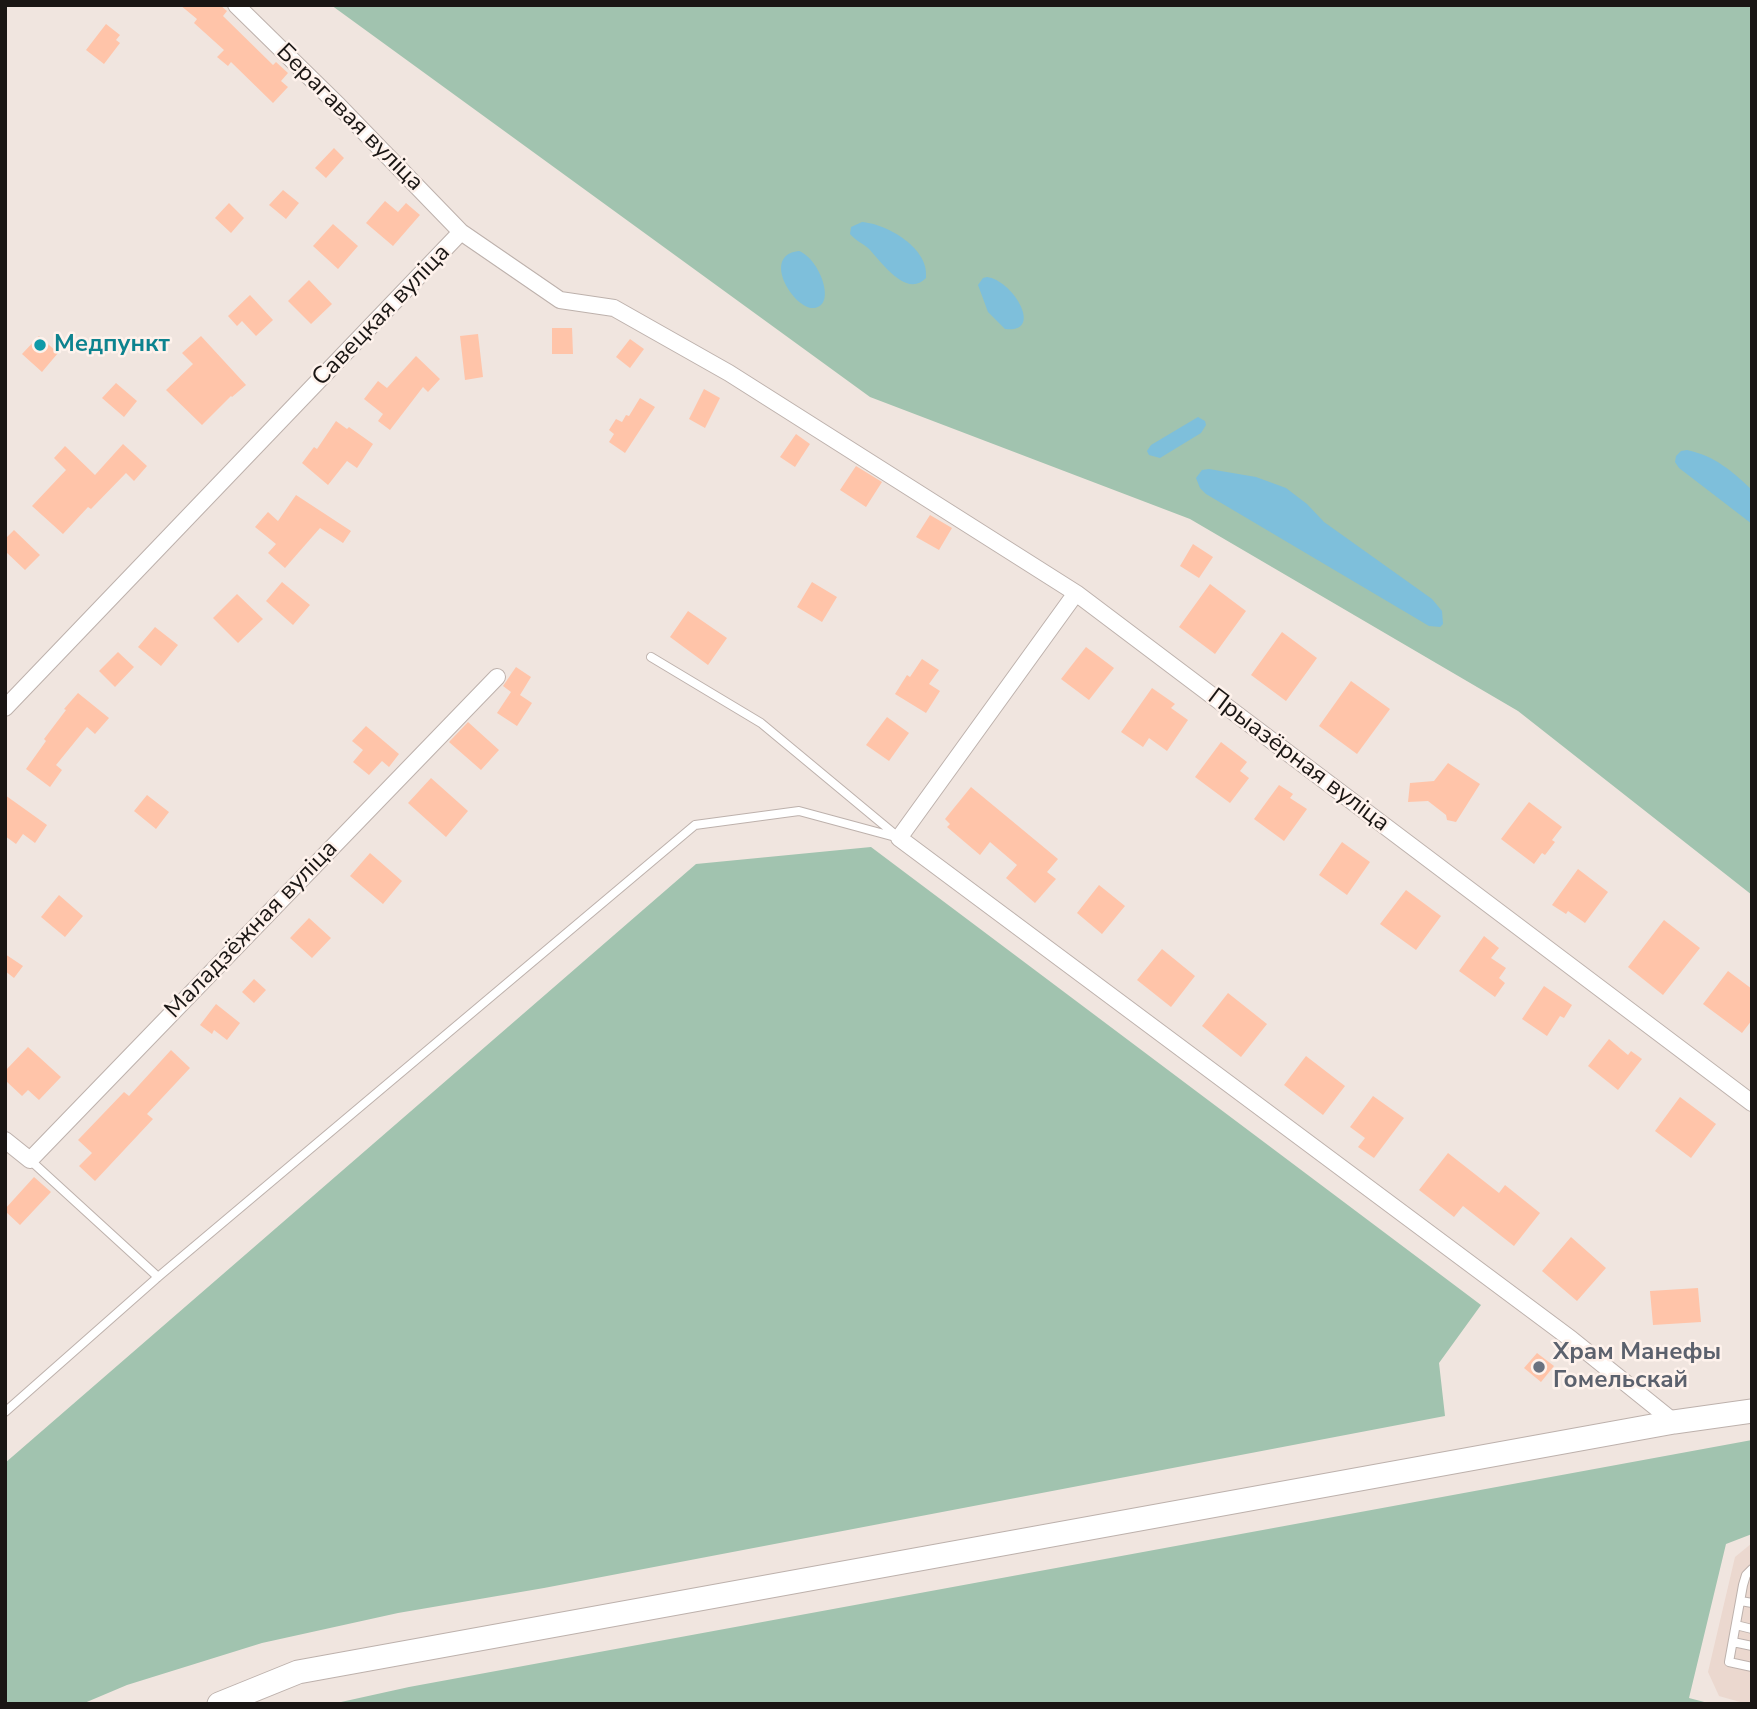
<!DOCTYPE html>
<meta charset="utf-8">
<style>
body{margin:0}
#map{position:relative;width:1757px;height:1709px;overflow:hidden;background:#f0e5df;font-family:"Nunito Sans",sans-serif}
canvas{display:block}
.frame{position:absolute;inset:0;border:7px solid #1a1614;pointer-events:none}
</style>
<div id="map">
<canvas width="1757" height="1709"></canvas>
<div class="frame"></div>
</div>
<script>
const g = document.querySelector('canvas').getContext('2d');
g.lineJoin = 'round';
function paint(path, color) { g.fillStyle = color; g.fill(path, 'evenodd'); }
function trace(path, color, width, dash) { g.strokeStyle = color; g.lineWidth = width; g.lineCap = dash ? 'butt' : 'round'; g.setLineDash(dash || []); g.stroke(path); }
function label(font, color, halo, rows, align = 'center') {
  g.font = font + ' "Nunito Sans",sans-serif'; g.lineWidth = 5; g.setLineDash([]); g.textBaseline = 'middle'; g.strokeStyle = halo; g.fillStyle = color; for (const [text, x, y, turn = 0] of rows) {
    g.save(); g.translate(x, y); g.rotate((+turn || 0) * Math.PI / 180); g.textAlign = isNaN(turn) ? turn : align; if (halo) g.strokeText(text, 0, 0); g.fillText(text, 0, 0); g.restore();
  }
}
const built = new Path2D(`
 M1752,1543V1704H1747L1719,1696L1708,1672L1735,1557Z`);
const green = new Path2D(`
 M331,5H1752V895L1518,711L1190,519L870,397Z
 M871,847L1481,1305L1439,1363L1445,1416L544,1588L398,1613L262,1643L127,1685L82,1704H5V1463L696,864Z
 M1752,1440V1534L1726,1544L1689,1698L1712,1704H332L409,1687Z`);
const water = new Path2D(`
 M862,222C888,224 930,249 926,278C906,299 881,261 868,248C862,243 855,240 850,234L851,227Z
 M799,251C820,259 837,306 814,308C794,310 760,255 799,251Z
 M987,277C1013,280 1045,334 1005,329L988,312L978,285L983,278Z
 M1198,417L1205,421L1206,425L1201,433L1160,458L1149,455L1147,451L1151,445Z
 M1687,450C1715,456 1732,471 1752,490V524L1679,468L1675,462L1676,456L1681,451Z
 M1209,469L1256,477L1286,488L1307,504L1324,522L1432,599L1442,611L1443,624L1440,627L1429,626L1206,494L1200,488L1196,478L1202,470Z`);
const building = new Path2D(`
 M180,5H220L227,11L223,16L273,65L276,62L288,73L281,81L288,87L273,103L231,62L228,66L217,57L224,50L194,23L197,19Z
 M106,24L120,35L116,40L120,43L104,64L86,50Z
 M334,148L344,158L326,178L315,168Z
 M283,190L299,203L286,219L269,205Z
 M385,201L398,212L406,203L420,215L393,246L366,223Z
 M229,203L244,218L231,233L215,218Z
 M333,224L358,246L338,269L313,246Z
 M309,280L332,304L311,324L288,301Z
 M250,295L273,320L256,336L242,321L237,326L228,316Z
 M552,328H572L573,354H552Z
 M478,334L483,377L465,380L460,336Z
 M39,336L58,353L42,372L22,354Z
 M201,336L246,385L232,397L231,396L202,425L166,390L193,364L182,353Z
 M630,339L644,349L630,368L616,357Z
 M416,356L440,379L428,392L423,387L390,430L378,421L383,414L364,399L378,381L387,388Z
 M116,383L137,401L124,417L102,398Z
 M704,389L720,398L705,428L689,419Z
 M640,398L655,407L625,453L609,442L614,434L609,430L616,419L622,422L626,415L629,416Z
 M336,421L347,429L349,427L373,444L357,468L347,461L328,485L302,463L314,447L317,449Z
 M796,434L810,444L795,467L780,457Z
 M123,444L147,466L134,481L126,473L91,509L88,507L63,534L32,506L66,470L54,458L65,446L95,475Z
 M856,466L882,482L866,507L840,490Z
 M296,495L351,531L343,543L320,528L285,568L268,553L276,544L255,527L268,512L278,521Z
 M930,515L952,528L939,550L916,537Z
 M14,530L40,555L25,570L5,551V539Z
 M1193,544L1213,557L1199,578L1180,566Z
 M282,582L310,605L293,625L266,601Z
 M812,582L837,597L822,622L797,607Z
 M1210,584L1246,611L1215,654L1179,627Z
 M237,594L263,619L238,643L213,618Z
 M688,611L727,638L708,665L670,637Z
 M155,627L178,645L161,666L138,647Z
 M1282,632L1317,658L1286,701L1251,675Z
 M1086,647L1114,668L1089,700L1061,679Z
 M118,652L134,667L115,687L99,671Z
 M922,659L939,670L929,684L940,691L926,713L895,694L907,675L910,677Z
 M516,667L531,677L520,695L532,703L517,726L497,713L511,692L503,686Z
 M1351,681L1390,709L1357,754L1319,726Z
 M1152,688L1175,704L1171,708L1188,720L1167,751L1149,738L1143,747L1121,732Z
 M78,693L109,718L95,734L87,727L56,765L62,770L50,787L26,769L46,741L44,739L66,710L64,709Z
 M887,717L909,733L889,761L866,745Z
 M468,722L499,750L481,770L449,742Z
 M366,726L399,754L389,767L382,761L369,775L353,762L363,750L352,741Z
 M1221,742L1247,762L1240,771L1249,778L1230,803L1195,777Z
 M1448,763L1480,784L1456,822L1447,820L1446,815L1428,801L1408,802L1410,783L1434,781Z
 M431,778L468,811L446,837L408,803Z
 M1279,785L1293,794L1290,798L1307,809L1284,841L1254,819Z
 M971,787L1058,859L1047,872L1056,879L1035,903L1006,878L1017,865L990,842L980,855L947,827L950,824L945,819Z
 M5,795L47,825L35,843L23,834L16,844L5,836Z
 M147,795L169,812L156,829L134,811Z
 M1529,802L1562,827L1552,840L1555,842L1545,855L1542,853L1534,864L1501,839Z
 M1342,842L1370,862L1347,895L1319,875Z
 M370,853L402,881L383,904L350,876Z
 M1578,869L1608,892L1585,923L1568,911L1566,914L1552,905Z
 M1099,885L1125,906L1102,934L1077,913Z
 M1406,890L1441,916L1416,950L1380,924Z
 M59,895L83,916L65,937L41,917Z
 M309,918L331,938L312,958L290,938Z
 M1664,920L1700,948L1663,995L1628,967Z
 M1484,936L1499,948L1491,958L1506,968L1499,978L1505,983L1495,997L1459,971Z
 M1162,949L1195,976L1171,1007L1137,980Z
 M5,954L23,966L14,978L5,971Z
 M1728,971L1752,989V1020L1742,1033L1703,1004Z
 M254,979L266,990L254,1003L242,992Z
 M1544,986L1572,1005L1564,1018L1560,1016L1547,1036L1522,1019Z
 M1228,993L1267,1024L1241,1057L1202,1026Z
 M216,1004L240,1023L227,1040L214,1030L212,1034L200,1025Z
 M1609,1039L1628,1055L1631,1051L1642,1059L1618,1090L1588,1066Z
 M28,1047L61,1077L39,1100L28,1090L22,1096L5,1080V1071Z
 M171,1050L190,1068L147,1114L153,1119L95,1181L79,1166L92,1153L78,1140L124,1092L129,1096Z
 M1306,1056L1345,1086L1323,1115L1284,1085Z
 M1373,1096L1404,1118L1374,1158L1358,1147L1365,1138L1350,1127Z
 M1680,1097L1716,1124L1691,1158L1655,1131Z
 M1448,1153L1499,1193L1505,1185L1540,1213L1514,1246L1463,1206L1454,1217L1419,1190Z
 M34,1177L51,1192L20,1225L5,1211V1209Z
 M1571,1237L1606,1268L1577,1301L1542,1271Z
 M1698,1288L1701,1322L1653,1325L1650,1291Z
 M1537,1353L1554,1366L1541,1382L1524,1368Z`);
const lane = new Path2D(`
 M651,657L761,723L897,836
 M30,1160L158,1277
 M5,1412L158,1277L695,825L799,811L899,838
 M1752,1569L1746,1575L1743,1585L1729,1662L1752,1667
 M1741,1601L1752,1603
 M1736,1625L1752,1629
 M1733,1642L1752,1646`);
const street = new Path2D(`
 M236,5L339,106L461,232L560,300L614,308L729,373L1076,593L1752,1103
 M1076,593L899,838L1571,1339L1674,1422
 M5,708L461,232
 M5,1140L30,1160L497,677`);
const secondary = new Path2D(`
 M219,1704L298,1672L1674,1422L1752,1411`);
const markers = [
 [40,345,7,"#0f9aa8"],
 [1539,1367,7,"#6b7280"]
];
const streetNames = [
 ["Берагавая вуліца",349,118,45],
 ["Савецкая вуліца",382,316,-46],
 ["Прыазёрная вуліца",1298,761,37],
 ["Маладзёжная вуліца",252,930,-46]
];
const cultureNames = [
 ["Медпункт",54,345]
];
const worshipNames = [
 ["Храм Манефы",1553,1353],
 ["Гомельскай",1553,1381]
];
paint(built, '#ebd8cf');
paint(green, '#a1c3af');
paint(water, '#7ebfdb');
paint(building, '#ffc4a9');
trace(lane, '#bdb1ac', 10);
trace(street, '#bdb1ac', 18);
trace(secondary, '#bdb1ac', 25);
trace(lane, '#fff', 8);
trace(street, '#fff', 16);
trace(secondary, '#fff', 23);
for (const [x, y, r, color] of markers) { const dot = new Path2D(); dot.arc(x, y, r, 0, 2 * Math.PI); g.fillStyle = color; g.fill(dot); trace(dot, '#fef2ec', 2.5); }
label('24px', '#1a1614', '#fef2ec', streetNames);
label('bold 24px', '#0d838f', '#fef2ec', cultureNames, 'left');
label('bold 24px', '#5b616d', '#fef2ec', worshipNames, 'left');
</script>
